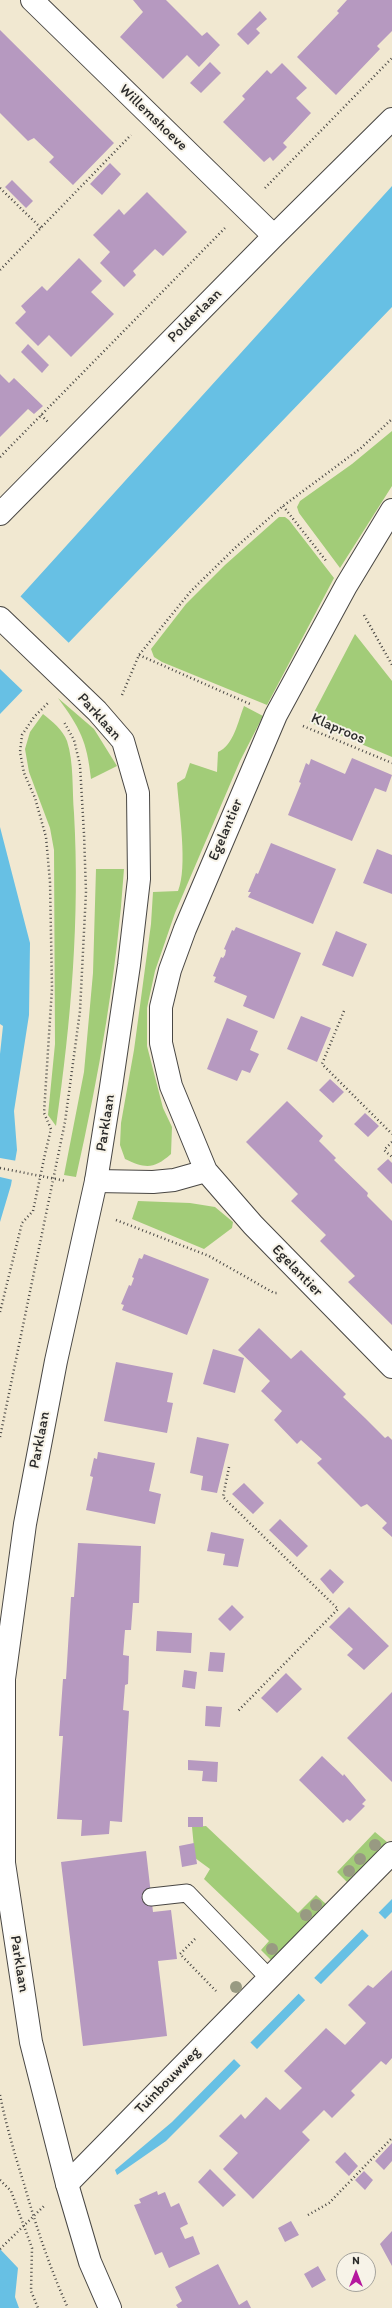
<!DOCTYPE html>
<style>
body{margin:0}
#map{position:relative;width:392px;height:2308px;overflow:hidden;background:#f1e8d1;font-family:Itim,sans-serif}
canvas{display:block}
.north{position:absolute;left:336px;top:2252px;width:40px;height:40px;box-sizing:border-box;background:#f7f3e8;border:1px solid #a5a39c;border-radius:50%;rotate:0deg;font-size:11px;font-weight:700;line-height:16px;text-align:center;color:#2b2b2b}
.north::after{content:'';display:block;margin:auto;width:14px;height:18px;background:#b5179e;clip-path:polygon(50% 0,100% 100%,50% 72%,0 100%)}
</style>
<div id="map">
<canvas width="392" height="2308"></canvas>
<div class="north">N</div>
</div>
<script>
const g = document.querySelector('canvas').getContext('2d');
g.lineJoin = 'round';
function paint(path, color) { g.fillStyle = color; g.fill(path, 'evenodd'); }
function trace(path, color, width, dash) { g.strokeStyle = color; g.lineWidth = width; g.lineCap = dash ? 'butt' : 'round'; g.setLineDash(dash || []); g.stroke(path); }
function label(font, color, halo, rows, align = 'center') {
  g.font = font + ' Itim,sans-serif'; g.lineWidth = 4; g.setLineDash([]); g.textBaseline = 'middle'; g.strokeStyle = halo; g.fillStyle = color; for (const [text, x, y, turn = 0] of rows) {
    g.save(); g.translate(x, y); g.rotate((+turn || 0) * Math.PI / 180); g.textAlign = isNaN(turn) ? turn : align; if (halo) g.strokeText(text, 0, 0); g.fillText(text, 0, 0); g.restore();
  }
}
const green = new Path2D(`
 M392,431V486L340,568L299,513L297,507L300,501L352,464Z
 M279,517H285L289,520L334,578L267,705L162,662L154,657L151,649L186,604L225,565Z
 M355,634L392,681V757L309,722Z
 M58,698L94,729L117,766L91,779C87,741 80,728 58,698Z
 M244,706L263,716L240,761L175,913L155,971L147,1008V1046L163,1108L172,1127L171,1154C154,1169 146,1169 125,1159L120,1145L121,1123L134,1050L151,924L153,892L178,891C188,868 179,810 177,783L185,778L190,763L217,772L218,752C234,745 238,721 244,706Z
 M43,714C52,721 63,730 67,741C74,762 72,790 74,813C80,918 71,1022 56,1126L48,1115L55,1044L54,850L50,828L29,772L25,749L30,732Z
 M96,869H124C117,973 99,1075 76,1177L64,1175L84,1072L93,973Z
 M138,1201L190,1203L215,1207L233,1222L232,1228L204,1249L132,1219Z
 M206,1826L298,1913L316,1895L326,1904L271,1960L261,1950L269,1941L204,1879L210,1869L195,1858L192,1827Z
 M375,1832L387,1842L347,1882L337,1872Z`);
const water = new Path2D(`
 M392,186V307L0,714V619Z
 M0,827L30,943L29,1015L14,1111L17,1150L11,1185L0,1222V1054L3,1026L0,1024Z
 M392,1899V1912L194,2113L166,2141L117,2175L115,2170L172,2122Z
 M0,2249L18,2268L15,2297L19,2308H0Z`);
const pier = new Path2D(`
 M19,595L70,644L24,692L0,669V616Z
 M0,1158L17,1161L13,1180L0,1177Z
 M377,1911L386,1920L370,1937L361,1928Z
 M312,1976L322,1985L306,2001L297,1992Z
 M249,2041L258,2050L242,2067L233,2058Z`);
const building = new Path2D(`
 M133,0H166L202,36L207,32L220,45L199,67L187,55L163,79L120,37L143,12Z
 M347,0H392V31L377,46L380,49L336,95L297,57L339,13L337,11Z
 M260,11L267,19L256,29L260,33L248,45L237,34Z
 M0,30L114,143L73,185L49,162L54,157L34,138L28,141L0,113Z
 M210,62L221,73L201,93L190,83Z
 M282,63L307,88L296,98L311,113L283,143L287,147L273,161L270,157L264,162L223,122L245,99L242,96L267,70L271,74Z
 M110,163L121,174L102,195L90,184Z
 M12,180L33,201L26,208L5,187Z
 M147,192L187,232L163,256L155,249L133,271L136,275L124,287L100,263L110,252L93,235L119,209L124,215Z
 M79,258L102,281L91,292L114,314L71,357L49,335L38,346L15,323L26,312L21,306L42,286L47,291Z
 M28,344L49,365L42,373L21,352Z
 M0,374L9,383L14,378L43,406L34,414L28,409L0,437Z
 M352,758L392,775L386,792L375,788L352,841L288,815L301,783L299,782L306,763L309,765L311,759L345,774Z
 M271,843L336,869L313,924L248,897L251,892H248L256,873L258,874Z
 M377,849L392,855V894L363,883Z
 M236,927L301,953L274,1019L243,1006L247,996L214,982L216,977L213,976L221,957L223,958L225,955L226,950L224,949L232,930L234,931Z
 M336,931L367,944L353,977L322,965Z
 M301,1016L331,1028L317,1062L287,1049Z
 M227,1018L258,1031L250,1050L259,1054L250,1073L242,1070L237,1081L207,1069Z
 M330,1079L344,1092L333,1103L319,1090Z
 M287,1101L323,1136L319,1141L336,1158L334,1160L368,1193L367,1196L392,1221V1325L348,1282L355,1276L320,1241L326,1235L291,1201L298,1194L246,1142Z
 M365,1113L379,1126L368,1137L354,1124Z
 M388,1159L392,1163V1184L377,1169Z
 M144,1254L209,1279L187,1335L122,1310L124,1305L121,1304L129,1285L131,1286L134,1278L132,1277L139,1258L142,1259Z
 M259,1328L291,1359L301,1350L346,1394L343,1397L365,1418L385,1438L388,1436L392,1440V1537L382,1528L387,1523L367,1504L361,1507L317,1463L322,1459L301,1440L297,1444L274,1420L282,1411L261,1391L270,1381L238,1350Z
 M213,1349L244,1358L235,1393L203,1384Z
 M116,1362L173,1373L167,1402L173,1403L167,1433L104,1421Z
 M197,1437L229,1444L217,1493L201,1490L203,1476L190,1473Z
 M98,1452L155,1463L149,1491L161,1494L155,1524L86,1510L93,1477L90,1476L94,1458L97,1459Z
 M244,1483L264,1503L253,1514L232,1494Z
 M280,1519L308,1546L297,1557L269,1530Z
 M211,1532L244,1539L238,1567L223,1565L225,1554L207,1551Z
 M78,1543L141,1546L139,1603H133L131,1630H125L123,1655L129,1656L128,1684L125,1685L123,1710L129,1711L122,1822L110,1821L109,1834L81,1836L82,1820L57,1819L63,1736H59L63,1679H66L71,1597H74Z
 M330,1569L344,1582L333,1594L320,1579Z
 M232,1605L244,1617L230,1631L218,1619Z
 M349,1607L389,1646L364,1670L347,1655L353,1649L329,1627Z
 M157,1631L192,1633L191,1653L156,1651Z
 M210,1652L225,1653L223,1672L208,1671Z
 M184,1670L197,1672L195,1689L182,1687Z
 M286,1673L302,1689L277,1713L261,1698Z
 M392,1692V1782L347,1738Z
 M206,1706L222,1707L220,1727L205,1726Z
 M322,1756L343,1776L344,1774L366,1800L362,1804L365,1806L350,1821L347,1819L343,1823L299,1780Z
 M188,1760L218,1762L217,1782L202,1781L203,1771L188,1770Z
 M188,1817H203V1827H188Z
 M194,1843L197,1864L182,1867L179,1846Z
 M146,1851L153,1912L171,1910L177,1959L158,1961L167,2036L83,2046L61,1862Z
 M392,1970V2058L386,2065L381,2061L351,2091L355,2095L332,2118L324,2110L302,2132L310,2140L253,2199L223,2169L238,2153L219,2136L241,2114L245,2119L266,2097L280,2110L302,2088L284,2071L326,2028L345,2045L366,2023L348,2005L368,1985L373,1988Z
 M392,2143V2161L384,2170L375,2161Z
 M345,2152L358,2166L349,2176L335,2162Z
 M210,2169L236,2195L223,2207L198,2182Z
 M364,2171L373,2180L365,2190L355,2180Z
 M157,2191L158,2195L165,2192L171,2207L179,2203L188,2224L180,2228L185,2239L193,2236L200,2254L169,2268L162,2252L155,2255L134,2205L141,2203L139,2199Z
 M291,2221L299,2235L285,2242L278,2228Z
 M392,2231V2266L380,2244Z
 M218,2264L239,2305L247,2300L251,2308H178L176,2305L182,2301L175,2287Z
 M318,2266L326,2280L312,2288L304,2274Z`);
const path = new Path2D(`
 M0,188L41,228
 M265,188L392,58
 M0,270L131,135
 M41,415L49,423
 M0,457L225,228
 M283,506L327,562
 M364,615L392,665
 M139,655L250,704
 M122,695L139,655L191,591L236,547L283,506L361,448L392,419
 M303,726L392,763
 M344,1011L322,1064L392,1134
 M392,1142L384,1150L392,1157
 M0,1168L66,1181
 M116,1220L209,1256L274,1293H279
 M0,1312L22,1223L33,1211L45,1154L51,1129L44,1113L52,988L50,882L46,837L35,798L24,773L20,752L22,735L34,717L48,703
 M0,1437L65,1122L80,1011L86,892L84,834L80,765L74,740L64,722
 M229,1467L223,1497L338,1609L238,1711
 M195,1939L180,1954L216,1991
 M0,2095C6,2125 15,2155 24,2184C36,2226 50,2269 68,2308
 M0,2180L11,2191L32,2248L31,2291L38,2308
 M308,2215L329,2203L392,2138
 M0,2249L44,2206`);
const service = new Path2D(`
 M151,1897L187,1893L269,1978`);
const minor = new Path2D(`
 M32,0L274,236
 M392,510L346,586L276,715L185,929L170,970L161,1007V1043L171,1086L206,1171L253,1225L392,1367
 M0,514L274,236L392,119
 M96,1181L153,1182L174,1180L206,1171
 M67,2184L392,1853`);
const tertiary = new Path2D(`
 M0,618L97,711L123,741L138,793L139,879L129,965L111,1087L96,1181L56,1361L25,1524L4,1679V1863L31,2042L67,2184L90,2262L110,2308`);
const trees = [
 [375,1845],
 [360,1859],
 [349,1871],
 [316,1905],
 [306,1915],
 [272,1949],
 [236,1987]
];
const streetNames = [
 ["Willemshoeve",153,118,44],
 ["Polderlaan",195,316,-45],
 ["Parklaan",99,717,48],
 ["Klaproos",338,729,23],
 ["Egelantier",226,830,-67],
 ["Parklaan",106,1123,-81],
 ["Egelantier",297,1271,46],
 ["Parklaan",40,1440,-79],
 ["Parklaan",19,1964,81],
 ["Tuinbouwweg",168,2081,-46]
];
paint(green, '#a2cc78');
paint(water, '#67c0e4');
paint(pier, '#f1e8d1');
paint(building, '#b699c0');
trace(service, '#494744', 19);
trace(minor, '#494744', 24);
trace(tertiary, '#494744', 24);
trace(path, '#494744', 2.5, [1, 3]);
trace(service, '#fff', 17);
trace(minor, '#fff', 22);
trace(tertiary, '#fff', 22);
g.fillStyle = '#989a82';
for (const [x, y] of trees) { g.beginPath(); g.arc(x, y, 6, 0, 2 * Math.PI); g.fill(); }
label('15px', '#2b2b2b', '#f7f3e8', streetNames);
</script>
